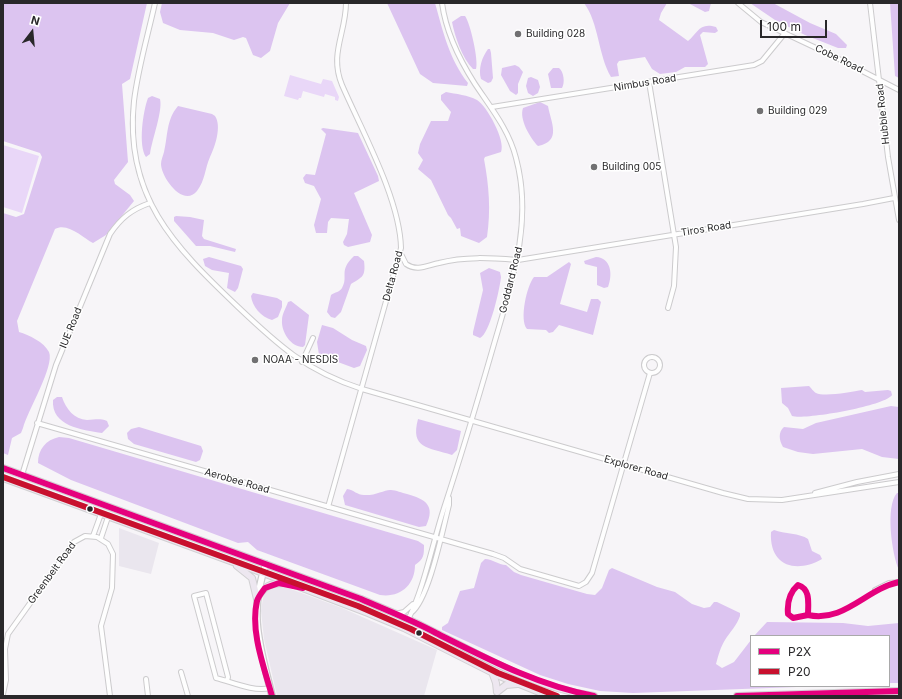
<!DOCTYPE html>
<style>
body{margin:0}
#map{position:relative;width:902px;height:699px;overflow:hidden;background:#f7f5f8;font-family:Inter,sans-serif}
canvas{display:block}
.frame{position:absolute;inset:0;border:4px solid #29282a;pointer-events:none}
.legend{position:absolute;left:750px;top:635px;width:140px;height:52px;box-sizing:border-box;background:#fff;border:1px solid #a9a9aa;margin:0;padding:5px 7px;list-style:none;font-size:12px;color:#29282a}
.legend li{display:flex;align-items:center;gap:8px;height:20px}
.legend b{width:20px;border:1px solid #a9a9aa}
.north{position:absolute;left:12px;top:12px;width:40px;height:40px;-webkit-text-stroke:3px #fff;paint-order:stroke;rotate:16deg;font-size:11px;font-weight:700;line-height:16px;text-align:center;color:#29282a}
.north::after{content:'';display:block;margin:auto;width:14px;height:18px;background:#29282a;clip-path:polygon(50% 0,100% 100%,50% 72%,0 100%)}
.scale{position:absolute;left:760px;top:20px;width:67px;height:18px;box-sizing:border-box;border:2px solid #29282a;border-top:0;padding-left:5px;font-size:12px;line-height:14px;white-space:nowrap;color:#29282a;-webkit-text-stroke:3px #fff;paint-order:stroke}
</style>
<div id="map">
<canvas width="902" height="699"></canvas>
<div class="frame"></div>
<ul class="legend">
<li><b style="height:5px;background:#e5007d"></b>P2X</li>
<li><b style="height:5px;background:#c8102e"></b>P20</li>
</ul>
<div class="north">N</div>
<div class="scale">100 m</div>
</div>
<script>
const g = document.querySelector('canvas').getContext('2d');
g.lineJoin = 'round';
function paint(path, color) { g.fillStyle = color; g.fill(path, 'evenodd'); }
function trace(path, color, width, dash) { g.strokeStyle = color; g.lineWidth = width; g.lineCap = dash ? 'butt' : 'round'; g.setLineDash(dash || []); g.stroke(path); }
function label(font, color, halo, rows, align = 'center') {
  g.font = font + ' Inter,sans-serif'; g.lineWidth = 3; g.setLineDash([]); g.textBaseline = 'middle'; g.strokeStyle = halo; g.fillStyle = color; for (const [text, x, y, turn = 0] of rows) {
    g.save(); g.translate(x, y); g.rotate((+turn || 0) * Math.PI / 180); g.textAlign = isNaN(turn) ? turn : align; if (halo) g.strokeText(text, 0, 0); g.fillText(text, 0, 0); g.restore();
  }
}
const built = new Path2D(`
 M119,528L159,543L151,574L119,566Z
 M280,585L342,608L437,650L424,696H277L264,639L261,611L264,592L269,587Z`);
const green = new Path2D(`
 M290,75L321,84L323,79L332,81L339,97L338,101L335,100V97L325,94L324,97L303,91L301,98H299L298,100L284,96Z
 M3,145L39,156L22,213L3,207Z`);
const forest = new Path2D(`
 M3,3H147L130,79L122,84L128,162L114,180L115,184L130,195L134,201L106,235L93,243C83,238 68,222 55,229L17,321L19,332C29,335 44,342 49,352C55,366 27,412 23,428L21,433L12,438L8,455L3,453V213L16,217L24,214L42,157L40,153L3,141Z
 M162,3H290L278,23L270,51L261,58L253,55L246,38L243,37L234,40L213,33L180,30L163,23L160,12Z
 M387,3H435C443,31 449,59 468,83L467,86L433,83L420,74Z
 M584,3H667L661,13L659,20L688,41C698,33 699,22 716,27L718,31L715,33L703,32L700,35L708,64L705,67H685L676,72L660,74L652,69L645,57L619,61L617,64L619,76L611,77C598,55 599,23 584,3Z
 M688,3H711L709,11L705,12Z
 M750,3H773L810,23L836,34L847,45L846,48H838L805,35L775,20Z
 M890,3H899V78L895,76Z
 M461,16H465C470,22 479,61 476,69H473C462,58 455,37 452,22Z
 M488,49H490L491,53L493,78L491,82L488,83L481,79C478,69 482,57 488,49Z
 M515,65L519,67L523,72L518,84V93L516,95L510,91L501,75L502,68Z
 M553,68H559C564,72 565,83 562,88H551L548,74Z
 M531,77L538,80L540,87L538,93L533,96L528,93L526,86L528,78Z
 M446,92C456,94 468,95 477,100C487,106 506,141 501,152L485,157L484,159C489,186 491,210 487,237L479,243L461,236L460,228L457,229L451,218L448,215L431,180L418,169L423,160L418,153L420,144L431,121H448L451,112L441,100V95Z
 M152,96L160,99C163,111 152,139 150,154L146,157C138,146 143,111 148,98Z
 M540,102L548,106C551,123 562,141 538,146C530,138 519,119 523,108Z
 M178,106L212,114L215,116C222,126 215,147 210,157C205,168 205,181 197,191C183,208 161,177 161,164C161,160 163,156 164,152C168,136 166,120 178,106Z
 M323,128L358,133L378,176L379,181L354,193L372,235L370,242L348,247L344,245L343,242L347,234L349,219H347L331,218L328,222L327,233H316L314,225L321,199L314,186L305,183L303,178L306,174L315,175L326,134L321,129Z
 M176,216L190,217L204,220L202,236L204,239L236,249L235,252L210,246H196L174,221V217Z
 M354,256H358L364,261C366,277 362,277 351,284L341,312L335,318L331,317L327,312L331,295C335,292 340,292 342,288C349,276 338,271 354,256Z
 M209,257L241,266L243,269L238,288L235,292L227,288L229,273L212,270L205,266L203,259Z
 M596,257C611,258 613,274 608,287L604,288L597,285V267L585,264L584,261Z
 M569,262L571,264L560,304L587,312L591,299H598L601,302L593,335L559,325L553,332L549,333L546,330L527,329C519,320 527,285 534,277H547Z
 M489,268L500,272L501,277C500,288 490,334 480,338L473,335V332L483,290L480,273Z
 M253,293L277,298L282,301V307L278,317L272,320C261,317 252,306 251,296Z
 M291,301L309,315L305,345L303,347C291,347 281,332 282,320C282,314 286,308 288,302Z
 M322,325L333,328L352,340L366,346L367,350L360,366L354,368L319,355L317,342Z
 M809,386C811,388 814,392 816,393C824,397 852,392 862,390L865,392L888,390L891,391L892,395C885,406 805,420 792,416L788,408L782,403L781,388Z
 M57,397H62C66,409 74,419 87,420C95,420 99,418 107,421L109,426L102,433C82,430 51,426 53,400Z
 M891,406L899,407V459L882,457L862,449L813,454L798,452L783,447C779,440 778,432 784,427L803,429L816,423Z
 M418,419L461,431L457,450L452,455C428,447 410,449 418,419Z
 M139,427L201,446L203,451L200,460L196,462L134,444L128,439L127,433L131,429Z
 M59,437L69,438L418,541L424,545C424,555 424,559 415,565C415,585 400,598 380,595L257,550L248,542L238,543L71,480L38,463C38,449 46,440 59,437Z
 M347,489C354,490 357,495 364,495C375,496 386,489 391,490C396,490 402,493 407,494C425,499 436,505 426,526L419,527L345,505L343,496Z
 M897,493H899V570C892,555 885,506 897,493Z
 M774,530C784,534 800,533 808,539L812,551L820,555L822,559C796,574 769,566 771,532Z
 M485,559C493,559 498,565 506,565L514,572L521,575L587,594L595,595L602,588L609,570L612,568L657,587L675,592L692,604L704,608L710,607L714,602H717L740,613V616C737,625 730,632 725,640C721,646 718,656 716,664L722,668L734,662L751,640V686H824L633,693L600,691L568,684L540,675L442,630V627L448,623L460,591L474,588L481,563Z
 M767,622L843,623L868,626L899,623V683H889V636H754Z`);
const street = new Path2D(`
 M155,3C148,35 138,68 134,101C124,196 174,246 237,306C278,345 306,371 362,389L723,493L748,499L782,500L899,482
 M738,3L761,22L833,56L899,90
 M870,3L888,157L899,220
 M649,82L676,247L674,286L668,308
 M492,107L754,65L762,61L785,33
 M401,254L406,264C417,272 428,265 439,263C465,256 491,258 518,260L863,204L894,198
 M644 365a8 8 0 1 1 16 0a8 8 0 1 1-16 0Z
 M302,362L313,338
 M37,423L493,554L504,558L520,569L579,586L586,582L592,573L650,373
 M22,475L56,365L110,234C121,218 132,209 150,203
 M815,493L857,482L899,474
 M328,507L401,248C400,199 362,131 342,85C329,54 346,33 346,3
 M93,536L101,514
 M101,538L108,517
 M875,590L889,583L899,582
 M411,613C429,600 443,528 449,505V498
 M395,614L404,612L413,604
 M408,620C425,585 432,545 444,508C461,456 477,403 492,351C510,288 534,224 516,158C509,130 491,108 475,84C459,59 446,33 442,3
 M181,672L188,696
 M146,679L148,696
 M227,681L228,677L206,593L194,596L216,678C232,682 253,692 270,688
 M3,694L6,680L5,649L8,634L74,542L85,536L97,537L108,544L113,554L112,588L101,626L110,696`);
const secondary = new Path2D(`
 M266,564C248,614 260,646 272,696`);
const primary = new Path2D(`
 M3,468L361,599C379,607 397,614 414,622C473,650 528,687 594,696
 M3,478L263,573L368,613L404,628L497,675L549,696
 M237,566L252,578L257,599
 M257,599C264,586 270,583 284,583
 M492,672L496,683L497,692
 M497,692L506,685L517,684
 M737,696L899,691`);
const bus1 = new Path2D(`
 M3,468L361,599C386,610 412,620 436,633C488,659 537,685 594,696
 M798,585C811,589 808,604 808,615L793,618L788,614C787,603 790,592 798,585Z
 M808,615C844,623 866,589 899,582
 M272,696C264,667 250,631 257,601C258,597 262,592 265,588L279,583L303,588
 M737,696L899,691`);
const bus2 = new Path2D(`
 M3,477L358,606L411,629L498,673L557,696`);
const markers = [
 [518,34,4,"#717072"],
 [760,111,4,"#717072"],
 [594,167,4,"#717072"],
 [255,360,4,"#717072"],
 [90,509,3.5,"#29282a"],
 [419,633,3.5,"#29282a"]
];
const poiNames = [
 ["Building 028",526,34],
 ["Building 029",768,111],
 ["Building 005",602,167],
 ["NOAA - NESDIS",263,360]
];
const streetNames = [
 ["Cobe Road",839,59,26],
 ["Nimbus Road",645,83,-9],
 ["Hubble Road",883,114,-96],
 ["Tiros Road",706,229,-9],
 ["Delta Road",393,276,-75],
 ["Goddard Road",511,280,-76],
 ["IUE Road",71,328,-68],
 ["Explorer Road",636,468,16],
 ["Aerobee Road",237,481,16],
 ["Greenbelt Road",52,573,-54]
];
paint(built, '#eae6ee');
paint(green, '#e9d7f8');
paint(forest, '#dcc4f0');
trace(street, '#cccbcd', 6);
trace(secondary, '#cccbcd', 8);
trace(primary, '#d1d0d2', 8);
trace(street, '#fefefe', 4);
trace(secondary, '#fefefe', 5.5);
trace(primary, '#ede7f0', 6);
trace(bus1, '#e5007d', 6);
trace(bus2, '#c8102e', 6);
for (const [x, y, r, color] of markers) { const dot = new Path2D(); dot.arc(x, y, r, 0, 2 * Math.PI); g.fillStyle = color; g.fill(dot); trace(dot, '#fff', 1.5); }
label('10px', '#29282a', '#fff', poiNames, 'left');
label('10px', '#29282a', '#fff', streetNames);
</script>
